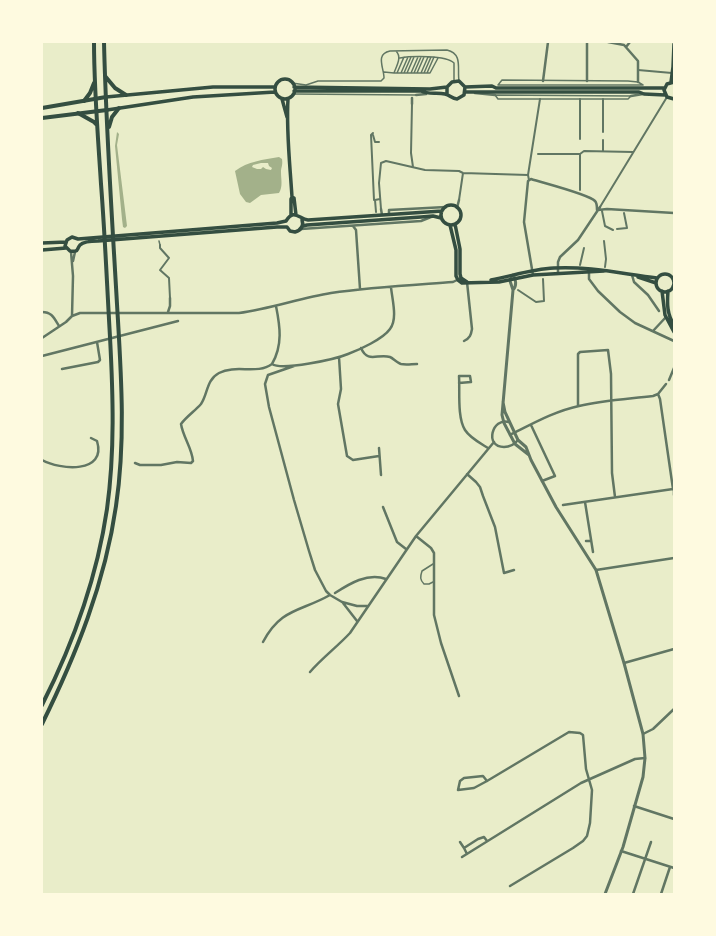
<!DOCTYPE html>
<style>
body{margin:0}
#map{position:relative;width:716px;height:936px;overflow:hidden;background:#e9edc9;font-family:Montserrat,sans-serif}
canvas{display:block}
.frame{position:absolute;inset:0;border:43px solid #fefae0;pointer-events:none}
</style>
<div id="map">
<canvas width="716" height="936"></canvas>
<div class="frame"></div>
</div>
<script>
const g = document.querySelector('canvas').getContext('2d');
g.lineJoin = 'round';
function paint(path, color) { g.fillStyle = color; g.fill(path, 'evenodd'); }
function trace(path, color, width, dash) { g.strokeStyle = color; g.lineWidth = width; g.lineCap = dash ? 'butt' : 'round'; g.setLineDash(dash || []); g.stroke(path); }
const water = new Path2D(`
 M117,132L119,134L117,145L127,226L125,228L123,227L122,219L115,146Z
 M279,157L282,159C283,166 281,167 281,172C281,180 283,186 279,193L261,195L250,203L246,202L240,194L235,171C248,161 263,160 279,157ZM261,163H268L269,166L272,168L271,170L266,169L263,167L261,169H257L252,167L253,165Z`);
const service = new Path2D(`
 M400,58C411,56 446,55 454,63V81
 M384,72L394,73H430L438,58
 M394,73C397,65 402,57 396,51
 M397,73L404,57
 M401,73L408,57
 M404,73L411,57
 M407,73L414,57
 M411,73L418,57
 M414,73L421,57
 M417,73L424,57
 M421,73L428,57
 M424,73L431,57
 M427,73L434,57
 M292,83L306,85L318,81H381L384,78C384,68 375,54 390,51L447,50C463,54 457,68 459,81
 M498,85L502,80L628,81L638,82L643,85
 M498,85H643
 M293,94L415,95
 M495,95L498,99H628L631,96
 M495,95L631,96
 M159,241L160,245
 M433,582L429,584H424C420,580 420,577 422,571L433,564`);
const pedestrian = new Path2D(`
 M638,70L672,73
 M580,99V139
 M603,99V132
 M412,104L411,153L413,167
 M373,133L371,135L374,200
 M373,135L375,142H379
 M603,151V140
 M538,154H580
 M580,154L584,151L633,152
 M529,180L528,175L540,99
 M580,190V154
 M459,200L463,173
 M600,207L667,97
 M381,209L379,183L381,163L386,161L425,170L459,171L463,173L528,175
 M602,211L605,226L613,230
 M376,212L375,200L380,199
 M617,229L627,228L624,213
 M604,241L606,259L605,267
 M160,245V248L169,258L160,270L169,278L170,298
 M580,265L584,248
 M518,290L536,302L544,301L543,279`);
const minor = new Path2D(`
 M587,42V81
 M608,42L624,45L638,61V82
 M626,47L630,42
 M543,81L548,42
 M475,93L495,95
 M416,95L426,94
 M631,96L643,94
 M412,104V98
 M457,208L459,200
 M381,209L382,215
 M598,210L607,209L674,213
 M389,214V210L446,207
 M353,226L356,230L360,289
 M301,229L421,221L431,217
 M71,252L73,276L72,316
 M73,261L75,252
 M589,271V279L598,291L620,312L635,323L674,341
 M558,273V262L560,257L578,240L600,207
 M533,275L524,222L528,181L531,179C543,183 588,194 595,201C597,203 597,207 597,210
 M632,275L634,282L648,295L659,311
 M42,312C52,312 54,318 59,326
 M168,312L170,306V298
 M653,331L666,317
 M42,338L66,322L72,316L80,313H239C270,309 300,298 331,293C371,287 412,285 453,282L459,279
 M464,341C470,338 471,335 472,329L467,282
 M361,348C368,364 378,353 390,357C393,358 397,363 401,364C406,365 412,364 417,364
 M42,356L178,321
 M339,357L341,389L338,404L347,456L353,460L379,456
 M272,364C282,371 336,359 348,354C359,350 383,339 390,329C398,319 392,299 391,287
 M272,364C283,345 280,326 276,306
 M294,366L268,375L265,384L269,407L294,500L309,551L315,570L326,591L330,595L342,602L357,606H368
 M62,369L98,362L100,360L97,342
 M669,380L674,368
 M459,383L471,382L470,376H459C460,391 457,417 465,430C470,438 480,443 488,448
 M578,406V354L580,352L608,350L611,374L612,473L615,497
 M509,422C492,417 484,447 504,447C510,447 514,445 518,440
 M531,425L555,476L542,481
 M510,435C532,424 555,411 579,406C603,400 628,399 653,396L658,394L666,384
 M379,448L381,475
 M42,460C60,470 107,474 97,441L91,438
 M135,463L140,465H161L177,462L191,463L193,461C192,448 183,437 181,424C187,416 195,411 201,404C208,394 206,380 219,373C236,364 257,375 272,364
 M467,474L476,482L480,487L483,496L495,527L504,573L514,570
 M674,489V495
 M585,502L593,552
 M563,505L673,489L660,399L658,394
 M383,507L397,542L406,549
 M416,536L431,548L434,553V615L441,643L459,696
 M586,541H591
 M596,570L674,558
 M335,593C349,584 368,572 386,579
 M343,603L357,621
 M263,642C281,608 300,612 330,595
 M624,663L674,649
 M310,672C322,658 337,647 350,633L416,536L494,442
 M643,734L653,729L674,709
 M487,781L483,776L464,778L460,781L458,790L474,788L487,781L569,732L580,733L583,735L586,769L592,790L590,823L587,836L583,841L573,848L510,886
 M634,806L674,819
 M460,842L464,848
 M621,851L674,868
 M467,854L464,848L478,839L484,837L487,841
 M462,857L581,783L635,759L645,758
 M633,894L651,842
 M661,894L670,867`);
const tertiary = new Path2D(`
 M513,275C516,279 517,286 513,290L502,415L504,423L515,444L529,455
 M511,278L510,281L513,290
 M673,279H674
 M673,286H674
 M503,402L505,412L518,440L526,447L531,460L556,507L596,570L624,663L643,734L645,758L643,777L623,847L605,894`);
const secondary = new Path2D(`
 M275 89a10 10 0 1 1 20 0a10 10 0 1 1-20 0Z
 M671,82L673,67L674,44
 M674,82L667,84L664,90L667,97L674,99
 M294,87L430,89L447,87
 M465,87L492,86L496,88H664
 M294,91H421C429,95 437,92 445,94C450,95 452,99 457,99L464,95L465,87L459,81L452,82L447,87V94
 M465,92H639L644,94L665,95
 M106,97L213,87H275
 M282,99L287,117
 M288,99C286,131 290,164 292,197L294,198L296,215
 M107,110L193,97L275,92
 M441 215a10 10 0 1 1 20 0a10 10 0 1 1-20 0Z
 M291,215V199L292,197
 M302,220C304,226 301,230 295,232L290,231L287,227H277L98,241C93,241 84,241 80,245C76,250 79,252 70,251L65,246L67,240L72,237L78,239L277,223L286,221C294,208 299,219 308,220L442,211
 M455,224L460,249V274L461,278L467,282
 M450,225L456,250V276L458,280L462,283L499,282L533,275L604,271
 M303,226L307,225L421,217L433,216L441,218
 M42,243L66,242
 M42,250L66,248
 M656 283a9 9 0 1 1 18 0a9 9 0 1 1-18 0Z
 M638,277L656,283
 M491,280C512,276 532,269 554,268C589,266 623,274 657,278
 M662,291L665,315L674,332
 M668,291C667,304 667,314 674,325`);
const primary = new Path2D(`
 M42,108L106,97
 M42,118L107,110`);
const trunk = new Path2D(`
 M105,76L115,88L126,95
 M84,101L90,93L94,83
 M78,113L94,122L97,125
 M109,127L112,117L119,108
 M42,705C73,644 97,577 107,509C115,451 113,394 110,337C107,286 105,235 101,184C98,137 94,89 94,42
 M42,724C76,655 105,583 116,506C126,439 121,372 117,304C112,217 106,129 104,42`);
paint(water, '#a3b18a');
trace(service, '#617663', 1.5);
trace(pedestrian, '#617663', 2);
trace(minor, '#617663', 2.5);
trace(tertiary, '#617663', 3);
trace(secondary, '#344e41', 3.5);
trace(primary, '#344e41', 4);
trace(trunk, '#344e41', 4);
</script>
